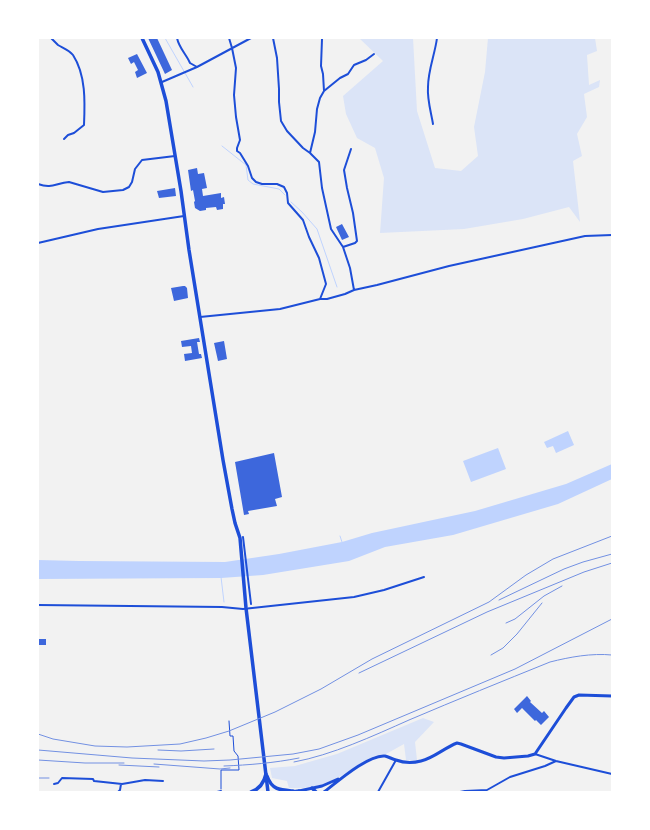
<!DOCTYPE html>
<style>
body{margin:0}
#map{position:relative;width:650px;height:830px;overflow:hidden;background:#f2f2f2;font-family:Literata,serif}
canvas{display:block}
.frame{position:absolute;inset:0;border:39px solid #fff;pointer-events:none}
</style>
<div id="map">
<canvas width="650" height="830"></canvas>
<div class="frame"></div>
</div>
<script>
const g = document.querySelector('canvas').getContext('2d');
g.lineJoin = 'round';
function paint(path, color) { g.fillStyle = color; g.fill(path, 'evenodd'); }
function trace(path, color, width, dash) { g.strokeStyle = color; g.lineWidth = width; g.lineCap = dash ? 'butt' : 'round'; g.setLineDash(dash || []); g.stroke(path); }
const green = new Path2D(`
 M359,38H413L417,111L435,168L461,171L478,156L474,127L485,72L488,38H595L597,51L587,55L589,85L600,80L599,87L584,94L587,117L577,134L582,156L573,161L580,222L569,207L523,219L464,229L380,233L384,178L375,148L357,138L346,114L343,96L383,61Z
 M423,718L434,722L415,742L417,760H406L404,744L386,754L374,756L341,776L321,785L303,788H289L287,781L272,778L270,768L295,766L337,754Z`);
const water = new Path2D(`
 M568,431L574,445L556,453L553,446L547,448L544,442Z
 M498,448L506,469L471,482L463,461Z
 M612,464V479L558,504L453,535L385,547L349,561L263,575L221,578L38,579V560L79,561L225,562L279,554L342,542L372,533L475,511L566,484Z`);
const stream = new Path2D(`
 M165,38L193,87
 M222,146L246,165L248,180L253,184L279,189L285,195
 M291,202L302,212L317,229L337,287
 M340,536L342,542
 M221,577L224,602`);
const building = new Path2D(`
 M148,38H157L172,70L165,74Z
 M137,54L147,73L137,78L135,72L138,70L134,62L131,64L128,58Z
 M197,168L198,174L204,173L207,188L202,189L203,196L221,193V198L224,197L225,204H223V209L217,210L216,207L206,208V210L200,211L195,208L194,202L195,201L193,190L191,191L188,170Z
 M175,188L176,196L159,198L157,191Z
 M342,224L349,237L342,240L336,227Z
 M183,286H185L187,288L188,298L174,301L171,288Z
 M199,338L200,342H197L199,354H201L202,358L185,361L184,354L192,353L191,346L182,347L181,341Z
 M224,341L227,359L218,361L214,343Z
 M274,453L282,497L275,499L277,506L248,511L249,514L244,515L235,462Z
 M38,639H46V645H38Z
 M527,696L531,701L530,702L542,713L544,711L549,717L541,725L536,720L535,721L522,708L517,713L514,709Z`);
const path = new Path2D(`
 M221,789V770H239L238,756L234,751L233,736H230L229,721`);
const minor = new Path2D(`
 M51,38C53,40 56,43 58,45C63,48 69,50 73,55C86,75 85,102 84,125L74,133L68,135L64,139
 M177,38C179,48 186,54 190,63L197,67
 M229,38L232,48L236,68L234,95L236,117L240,140L237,148V151L240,153L248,166L252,178L256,182L262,184H277L284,187L287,193L288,203L303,220L309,237L319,258L326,284L320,299
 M273,38L277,58L279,89V102L281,121L287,131L303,148L310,153L319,162L322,188L331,229L343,247L350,268L354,290
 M162,82L197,67L251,38
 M324,91L340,78L348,74L354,65L366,60L374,54
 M433,124C431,112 427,99 428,87C428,70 435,54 437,38
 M310,153L315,132L317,109L320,98L324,91L323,74L321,66L322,39
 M38,184C52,189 56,183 69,182L103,192L123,190L129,187L132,182L135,169L142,160L175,156
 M38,243L98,229L184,216
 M343,247L355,243L357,241L353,213L347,188L344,170L351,149
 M200,317L280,309L320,299H327L345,294L354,290L377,285L449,266L585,236L612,235
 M243,537L251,604
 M38,605L222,607L243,609L354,597L384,590L424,577
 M535,754L556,761L612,774
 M54,784L58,783L62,778L93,779L94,781L122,784L128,783L145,780L163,781
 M118,792L120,790L121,784
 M217,792L221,791
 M378,792L396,760
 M460,792L465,791L487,790L510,777L545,766L556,761`);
const secondary = new Path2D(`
 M299,791L322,786L338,779
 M324,792C337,782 369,754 385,756C389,757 392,759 396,760C404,763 413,763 421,761C434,758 444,748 457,743L461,744L496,757L504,758L528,756L535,754L537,751L566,708L574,697L579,695L612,696`);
const primary = new Path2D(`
 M267,776C272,790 280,790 293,791
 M312,788L316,792
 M251,792C260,789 264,783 266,774
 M292,792L299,791L301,792`);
const trunk = new Path2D(`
 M142,38L158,72L166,101L181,191L189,250L223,460L232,509L235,523L240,538L246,608L268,792`);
const rail = new Path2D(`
 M499,600L564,569L583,562L612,554
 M506,623L515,619L544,596L562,586
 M491,655L503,648L517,634L542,603
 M359,673L487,612L584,572L612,563
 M38,734L53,739L95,746L127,747L180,744L206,738L229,731L275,712L321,689L372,659L489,602L526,575L553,559L612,536
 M38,750L132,758L204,761L230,760L293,754L319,749L358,735L515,669L612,619
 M158,750L181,751L214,749
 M38,760L85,763H124
 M294,762C332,755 373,736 409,720C456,700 503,681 550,662C570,657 591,653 612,655
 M154,764L220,769L230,768
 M119,765L159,767
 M224,766C249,765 274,763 299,758
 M38,778H49`);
paint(green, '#dbe4f7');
paint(water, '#bfd3fe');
trace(stream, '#bfd3fe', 1);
paint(building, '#3d67dc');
trace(path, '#1d4ed8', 1);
trace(minor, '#1d4ed8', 2);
trace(secondary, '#1d4ed8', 3);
trace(primary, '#1d4ed8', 3.5);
trace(trunk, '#1d4ed8', 3.5);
trace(rail, '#7290e2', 1);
</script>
